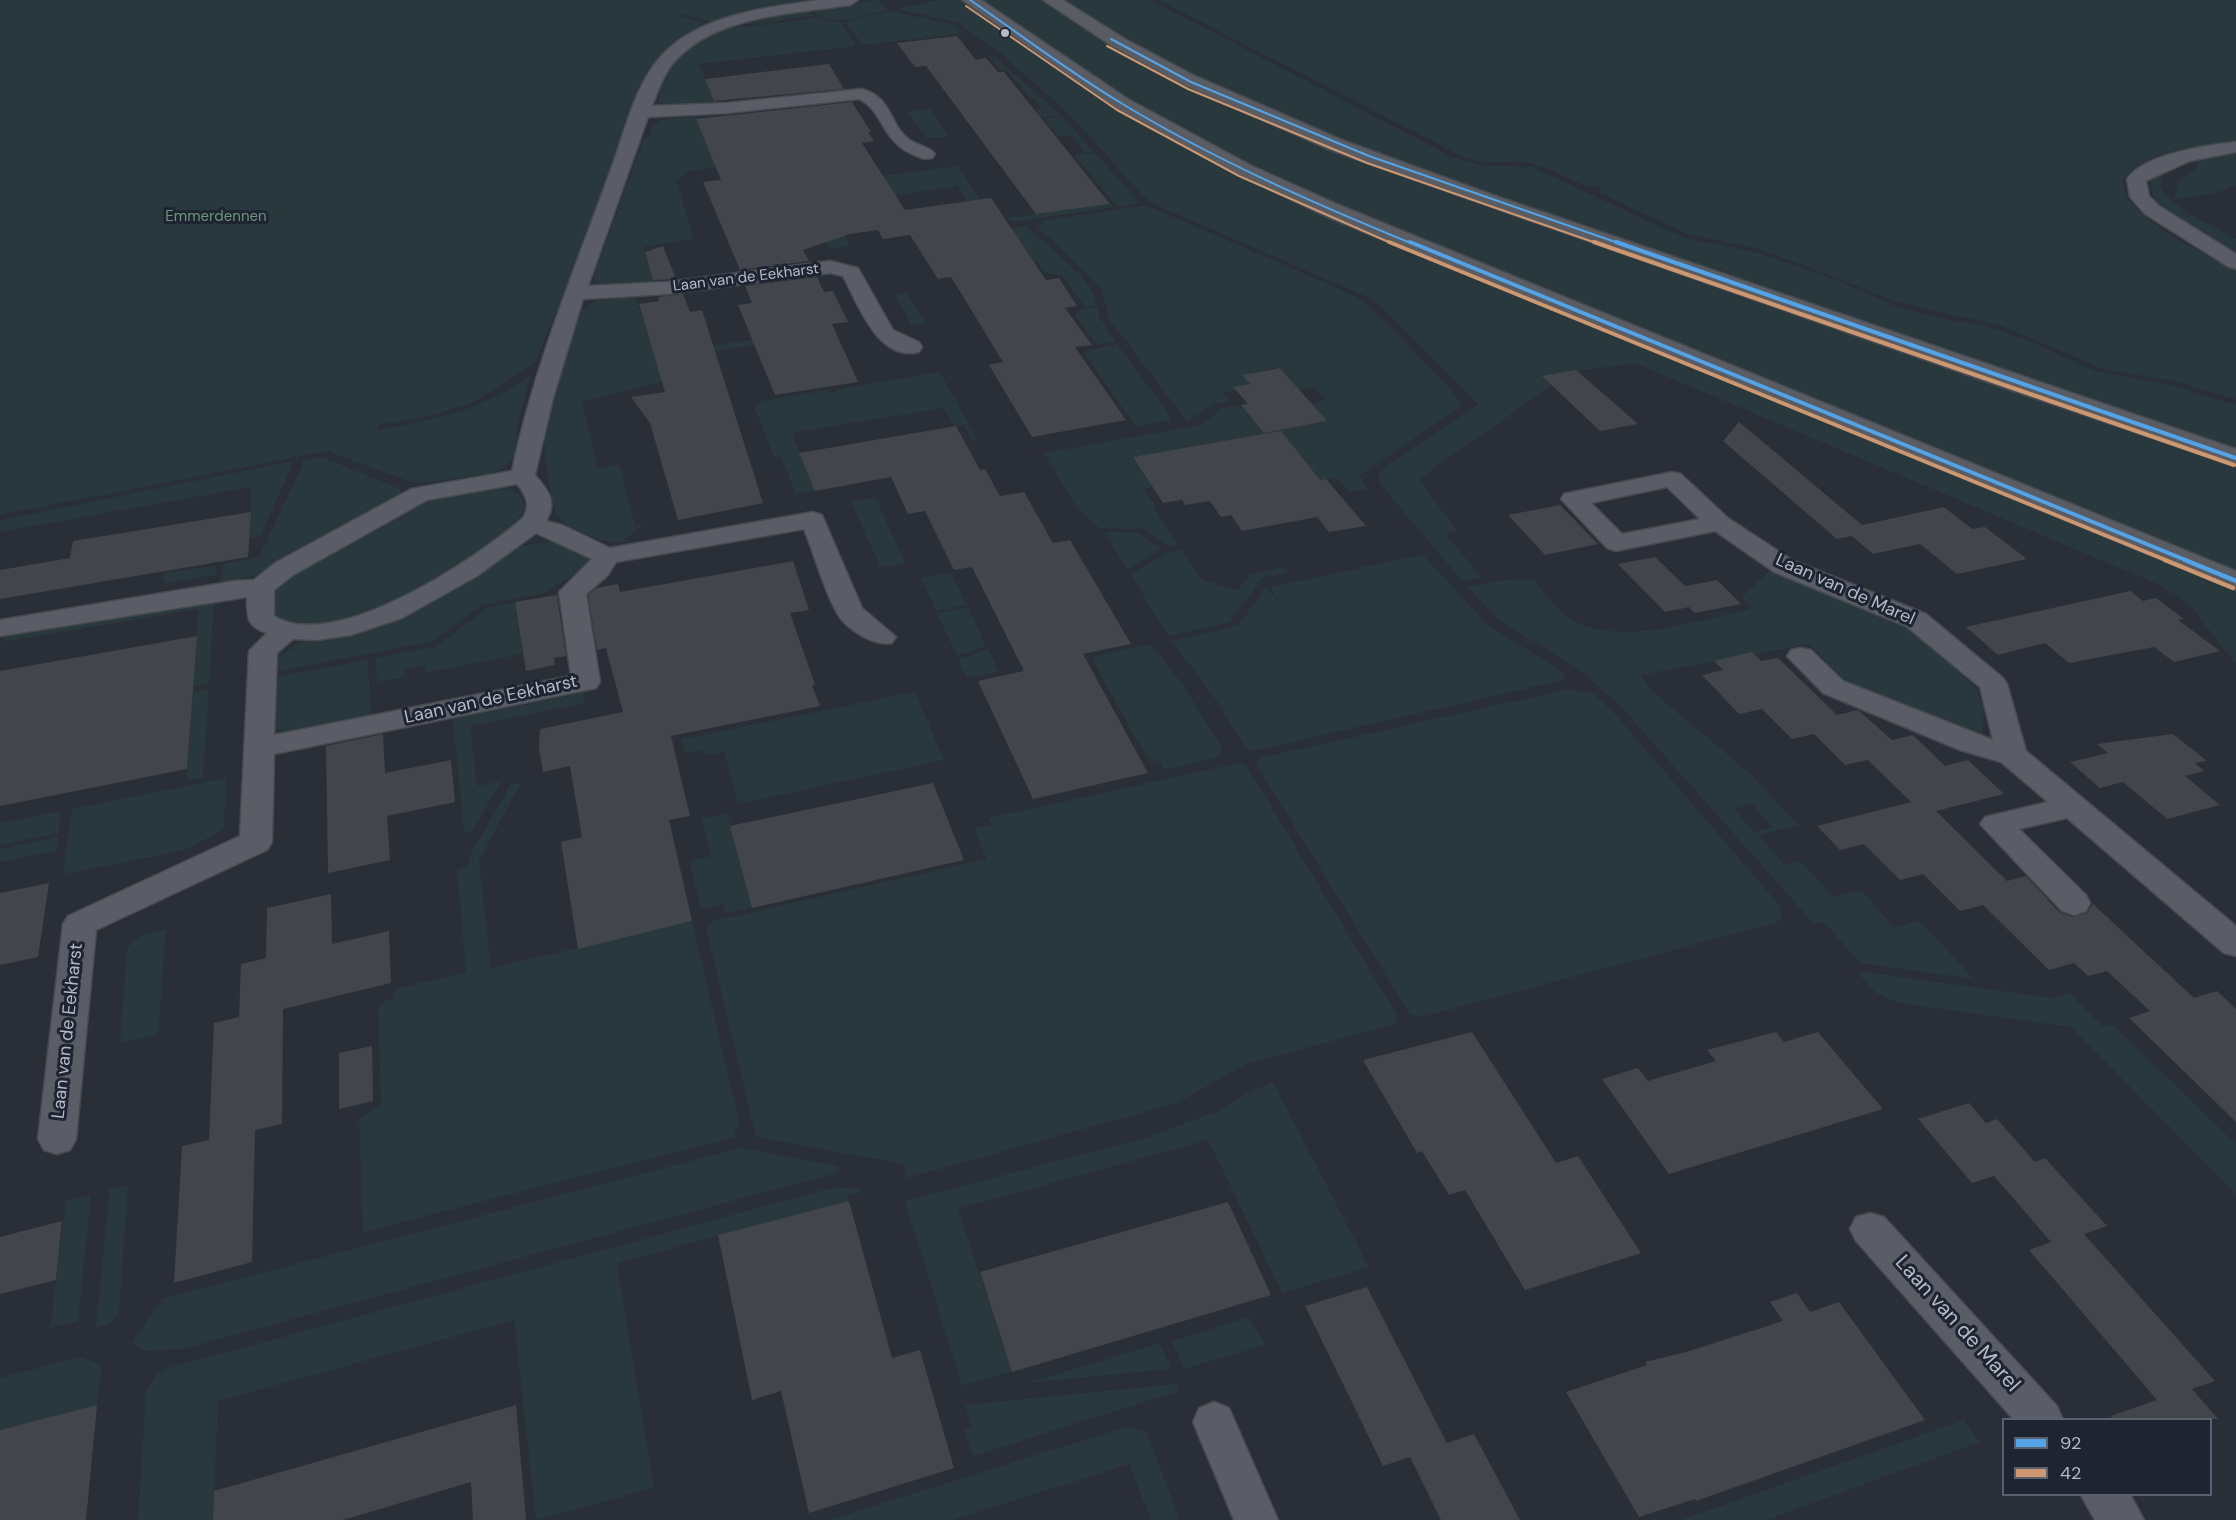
<!DOCTYPE html>
<style>
body{margin:0}
#map{position:relative;width:2236px;height:1520px;overflow:hidden;background:#2a2e37;font-family:"DM Sans",sans-serif}
canvas{display:block}
.legend{position:absolute;left:2002px;top:1418px;width:210px;height:78px;box-sizing:border-box;background:#1e2431;border:2px solid #5a606d;margin:0;padding:8px 10px;list-style:none;font-size:18px;color:#b5bac7}
.legend li{display:flex;align-items:center;gap:12px;height:30px}
.legend b{width:30px;border:2px solid #5a606d}
</style>
<div id="map">
<canvas width="2236" height="1520"></canvas>
<ul class="legend">
<li><b style="height:8px;background:#53a3e8"></b>92</li>
<li><b style="height:8px;background:#cd976f"></b>42</li>
</ul>
</div>
<script>
const g = document.querySelector('canvas').getContext('2d');
g.lineJoin = 'round';
function paint(path, color) { g.fillStyle = color; g.fill(path, 'evenodd'); }
function trace(path, color, width, dash) { g.strokeStyle = color; g.lineWidth = width; g.lineCap = dash ? 'butt' : 'round'; g.setLineDash(dash || []); g.stroke(path); }
function label(font, color, halo, rows, align = 'center') {
  g.font = font + ' "DM Sans",sans-serif'; g.lineWidth = 6; g.setLineDash([]); g.textBaseline = 'middle'; g.strokeStyle = halo; g.fillStyle = color; for (const [text, x, y, turn = 0] of rows) {
    g.save(); g.translate(x, y); g.rotate((+turn || 0) * Math.PI / 180); g.textAlign = isNaN(turn) ? turn : align; if (halo) g.strokeText(text, 0, 0); g.fillText(text, 0, 0); g.restore();
  }
}
const green = new Path2D(`
 M0,0H809L810,1L720,24L683,14L680,16L713,26L667,51L651,69L612,164L566,290L535,362L472,403L429,416L378,425L377,430C434,420 484,410 531,375L518,421L515,456L501,470L491,473L426,483L411,482L327,451L0,515Z
 M876,0L883,3L888,10C866,15 830,30 812,10Z
 M937,0H959L1002,33L1007,32C1087,90 1170,139 1259,183L2236,586V664L2187,602L2162,586L1635,363L1563,373L1551,386L1419,479L1457,531L1446,534L1482,578L1463,582L1381,485L1378,476L1383,469L1478,404L1374,300L1149,202L1070,115L1004,56L958,23L897,9Z
 M976,0H1045L1208,93L2236,464V576L2033,488L1398,232L1243,163L1135,105L1007,17Z
 M1056,0H1151L1454,158L1487,166L1532,167L1682,237L1758,253L1839,281L1896,306L1933,317L1986,326L2034,343L2094,371L2175,386L2236,405V451L1344,143L1207,86Z
 M1159,0H2236V142C2199,147 2147,148 2123,180C2124,186 2125,193 2128,198C2149,229 2203,252 2236,270V400L2179,382L2103,369L2002,326L1898,302L1760,249L1687,234L1598,192L1603,189C1596,185 1592,188 1585,185C1564,178 1546,164 1522,162C1503,161 1484,165 1465,158Z
 M808,10L814,16L742,25Z
 M889,11L952,24L965,33L862,45L846,22Z
 M815,18L841,22L857,46L699,64L718,104L668,106L659,102C655,65 713,22 746,27Z
 M994,56L1061,115L1040,118L1032,110L1042,109L1034,98H1030L1006,70H1000L989,57Z
 M930,109L948,135L946,137L927,138L907,112Z
 M1062,116L1094,152L1085,153L1071,135L1059,137L1044,119Z
 M696,117L736,164L690,171L676,180L694,239L643,247L656,283L600,284L594,278L595,272L644,138H650C649,115 678,119 696,117Z
 M2236,152V185L2219,192L2174,200L2179,180L2195,170L2199,163C2158,166 2144,187 2185,209L2182,210L2236,239V255C2211,240 2143,213 2151,178L2183,162Z
 M1095,153L1134,197L1140,203L1117,207L1074,155Z
 M957,166L981,200L967,202L957,186L830,206L850,246L830,249L800,191L809,186Z
 M1110,204L1114,207L1012,222L1007,218Z
 M1146,205L1342,290C1351,295 1362,300 1370,307C1382,318 1462,397 1462,406L1359,476L1368,489L1348,492L1336,477L1316,481L1133,457L1152,487L1144,489L1155,505L1153,506L1178,544L1168,546L1144,529L1099,528L1078,510L1044,453L1200,425L1223,408L1241,405L1252,419L1261,418L1273,431L1326,421L1311,403L1326,400L1314,387L1299,390L1278,367L1243,375L1250,384L1234,387L1236,390L1223,393L1230,402L1214,404L1187,422L1109,318L1101,288L1037,226L1046,220Z
 M1026,226L1081,275L1093,292L1096,305L1085,307L1062,276L1045,273L1037,261H1033L1010,228Z
 M907,293L925,323L911,325L895,294Z
 M635,296L660,370L678,351L834,327L836,333L695,354L675,379L582,401L598,468L619,465L635,525L644,524L620,543L601,540L570,527L556,516L547,474L544,439L551,396L581,312L595,301Z
 M1097,307L1099,316L1116,342L1097,345L1074,315L1082,309Z
 M1117,344L1169,414L1170,420L1136,427L1083,352Z
 M940,372L978,441L973,442L964,425L955,427L944,408L792,433L815,491L796,494L781,456L774,457L754,407L762,401L828,390L830,394L837,392L836,389Z
 M321,457L399,488L402,495L269,569L253,576L220,583L223,564L259,557L303,464L302,460Z
 M294,461L260,537L250,539L251,487L0,532V520Z
 M501,487C512,489 522,492 524,504C530,531 472,557 452,568C425,585 397,604 367,614C336,624 307,627 277,617C266,597 278,584 293,571L420,501Z
 M875,497L905,563L881,568L851,502Z
 M1104,532L1139,533L1161,549L1128,570Z
 M554,541L592,558L593,563L544,593L483,605L431,642L272,672L280,656L301,642L385,625L517,547Z
 M1182,550L1202,580L1237,590L1250,574L1284,567L1288,572L1262,578L1230,622L1168,636L1131,575L1166,553Z
 M1423,555L1489,626L1560,670L1565,675L1564,680L1253,751L1246,748L1216,700L1172,641L1238,626L1266,586L1285,609L1270,587L1357,569L1360,571L1358,568Z
 M216,566V575L164,583L163,576L168,572Z
 M1771,569L1898,621L1925,639L1977,690L1984,710L1982,737L1866,694L1845,681L1809,644L1641,675L1654,693L1752,775L1798,825L1758,835L1784,864L1800,861L1834,897L1861,890L1895,928L1919,920L1974,979L1860,963L1824,922L1814,924L1621,707L1580,670L1497,619L1468,587L1504,580L1533,579C1543,590 1552,603 1563,613C1609,652 1697,620 1750,609L1742,597ZM1752,804L1772,827L1754,832L1734,809Z
 M951,573L967,605L936,611L921,578Z
 M214,599L209,684L193,687L198,609L3,642L5,633Z
 M515,602L523,654L425,673V665L405,669V677L377,682L375,658L436,647L487,608Z
 M968,607L986,646L957,656L937,613Z
 M1151,644L1183,685L1221,746V753L1216,758L1164,770L1159,762L1146,757L1092,659L1096,658L1095,656Z
 M988,649L999,672L967,678L958,660Z
 M368,660L371,720L291,734L272,727L271,678Z
 M209,689L203,778L187,781L192,699L169,696Z
 M1569,689L1594,694L1616,715L1781,907L1782,919L1775,923L1422,1017L1409,1013L1256,764L1260,758Z
 M915,692L944,760L738,804L724,752L705,755L704,749L685,753L681,739Z
 M583,693L585,703L470,726L477,786L502,781L471,832L464,833L453,719Z
 M1238,763L1247,766L1397,1015L1395,1024L1246,1064L1177,1103L907,1178L903,1164L756,1137L706,928L713,921L986,859L974,828L992,824L989,818Z
 M226,778L224,829L185,850L63,874L72,809Z
 M521,783L479,860L491,968L692,921L740,1126L734,1131L735,1137L363,1232L359,1119L371,1112V1108L381,1106L378,1007L384,1004V1001L395,998L394,989L466,972L457,869L468,867L469,857L511,784Z
 M61,811L59,833L0,845V823Z
 M727,813L752,907L725,913L723,904L701,909L689,861L711,856L702,819Z
 M58,837L56,851L0,862V849Z
 M166,929L158,1035L120,1043L127,949C137,935 149,932 166,929Z
 M1856,971L2053,998L2070,993L2102,1026L2112,1024L2236,1144V1194L2071,1027L1898,1003L1876,993Z
 M1273,1082L1369,1267L1282,1293L1208,1140L958,1209L1012,1371L962,1386L905,1201L1148,1137L1218,1111L1249,1092Z
 M741,1148L838,1166L840,1172L182,1349L146,1351L131,1342L147,1322V1316L154,1313L155,1307L161,1305V1299Z
 M128,1186L119,1314L108,1325L96,1328L110,1188Z
 M835,1187L862,1189V1192L848,1196L849,1201L617,1263L654,1488L536,1520L514,1320L218,1401L213,1520H138L146,1392L156,1375L168,1368Z
 M91,1195L78,1321L50,1328L66,1201Z
 M1249,1317L1265,1345L1184,1369L1172,1341Z
 M1160,1343L1171,1369L1027,1383Z
 M80,1357L102,1365L97,1405L0,1430V1378Z
 M1176,1384L1179,1391L973,1456L965,1430L972,1427L965,1405Z
 M1964,1420L1980,1442L1766,1520H1681Z
 M1129,1426L1147,1432L1180,1520H1151L1129,1464L953,1520H829Z`);
const building = new Path2D(`
 M957,36L976,60L986,58L998,72H1004L1110,204L1036,214L926,66L915,67L897,43Z
 M829,64L844,89L714,101L705,79Z
 M852,102L871,132H868L874,141L862,143L905,210L991,198L1046,280L1059,278L1077,306L1065,308L1092,345L1075,347L1126,420L1032,437L989,365L1003,362L951,277L938,279L910,235L883,239L878,230L850,234L803,250L809,261L740,270L703,182L721,180L696,119Z
 M663,246L676,279L653,280L645,252Z
 M817,277L824,292L833,291L848,322L832,324L858,382L775,395L738,305L752,303L745,286Z
 M683,294L690,312L702,310L763,503L678,520L650,423L631,397L665,392L639,304L659,301L658,297Z
 M1280,368L1311,403L1327,421L1264,433L1241,405L1248,404L1233,387L1250,384L1242,375Z
 M1576,370L1638,424L1600,431L1542,376Z
 M1739,422L1862,525L1944,507L1972,529L1985,527L2027,559L1957,574L1920,544L1873,554L1852,536L1837,539L1723,441Z
 M956,426L980,470L985,469L1000,496L1024,492L1053,543L1070,540L1131,644L1083,654L1148,773L1033,799L978,681L1024,671L972,567L954,570L925,511L908,514L891,477L815,491L799,453Z
 M1281,431L1320,480L1326,479L1366,526L1329,532L1317,517L1242,531L1231,515L1221,517L1210,501L1185,505L1182,500L1163,503L1133,457Z
 M1560,505L1598,544L1545,555L1508,515Z
 M251,512L248,557L0,599V570L70,558L73,541Z
 M1655,557L1685,586L1717,580L1741,604L1695,613L1689,607L1665,612L1618,564Z
 M793,561L809,610L790,613L815,685H812L820,706L671,736L690,816L669,820L692,921L578,949L561,842L582,837L570,766L543,772L539,749L540,729L623,712L606,648L597,650L588,595L596,588L618,584L620,592Z
 M2130,591L2143,601L2156,598L2184,619L2178,620L2220,651L2174,662L2154,647L2069,663L2045,643L1998,655L1966,627Z
 M557,595L566,656L554,658L555,665L526,671L515,602Z
 M197,636L187,769L0,806V671Z
 M1752,652L1761,661L1778,658L1837,715L1858,710L1892,740L1913,735L1945,766L1968,760L2004,794L1936,811L2007,881L2026,876L2060,913L2073,917L2087,913L2093,904L2194,998L2217,991L2236,1009V1122L2129,1018L2150,1011L2107,971L2088,976L2074,963L2049,970L1983,905L1960,911L1923,874L1900,880L1864,844L1840,850L1817,826L1911,802L1868,760L1845,765L1814,734L1792,739L1762,709L1739,714L1702,675L1723,670L1714,661Z
 M383,734L385,773L451,760L455,802L387,816L390,860L328,873L326,746Z
 M2173,734L2207,761L2195,763L2204,771L2185,776L2220,805L2167,819L2123,782L2100,788L2070,762L2108,753L2097,744Z
 M933,783L964,860L752,908L730,826Z
 M49,883L38,957L0,965V893Z
 M331,894L332,944L389,931L391,983L283,1009L282,1124L255,1130L252,1262L174,1283L182,1146L209,1140L214,1023L239,1017L241,964L266,958L267,908Z
 M1472,1032L1556,1163L1578,1156L1641,1253L1525,1290L1465,1190L1449,1195L1422,1151L1417,1153L1363,1060Z
 M1776,1032L1784,1042L1818,1032L1883,1109L1669,1174L1602,1079L1638,1068L1648,1081L1716,1061L1707,1050Z
 M372,1046L373,1101L339,1109V1053Z
 M1969,1103L1986,1123L1997,1119L2035,1162L2045,1158L2107,1226L2084,1234L2215,1381L2192,1389L2218,1419H2112L2111,1416L2157,1400L2029,1250L2051,1242L1994,1176L1972,1183L1918,1119Z
 M849,1201L892,1358L920,1350L954,1468L809,1513L781,1391L752,1400L718,1235Z
 M1228,1202L1271,1295L1012,1372L980,1272Z
 M62,1221L56,1280L0,1294V1237Z
 M1367,1287L1447,1443L1474,1434L1520,1520H1441L1410,1457L1383,1466L1305,1306Z
 M1797,1293L1810,1312L1839,1302L1925,1420L1696,1501L1695,1499L1639,1517L1566,1392L1647,1365L1645,1362L1686,1352L1783,1321L1770,1302Z
 M97,1405L86,1520H0V1430Z
 M516,1405L526,1520H473L471,1482L343,1520H213L214,1491Z`);
const street = new Path2D(`
 M820,0H858L850,5C793,14 717,15 675,61C664,73 658,91 652,106L727,103L862,89C893,97 889,126 910,140C918,146 929,146 935,154L932,158C924,160 918,157 910,153C882,140 883,111 859,99L727,113L648,117L588,286L667,282L830,261L858,268L893,330L919,342L922,347L919,352C878,362 858,304 843,276L830,273L667,294L583,299L553,398L535,475C548,490 558,502 546,521L562,525L610,548L813,512L822,515L862,608L896,637L892,643C874,647 846,629 837,613C823,588 815,556 804,529L616,562L608,575L586,594L600,682L596,688L274,754L272,842L267,850L96,930L76,1139L70,1150L57,1154L44,1150L38,1139L63,924L68,916L240,836L249,651L267,633C246,627 247,616 247,597L0,636V620L235,581L254,580L275,563L411,489L512,471C534,366 575,269 611,169C625,132 635,83 663,54C702,14 768,7 820,0ZM517,484C526,495 531,505 523,518C477,558 335,654 274,616V590L293,575L427,500ZM536,533L592,559L559,592L571,676L274,735L277,653L293,639L317,640L351,635L402,618L477,576Z
 M2236,142V152L2190,161L2146,181L2149,196L2159,206L2236,254V269L2229,267L2145,214L2130,197L2127,179C2144,154 2207,145 2236,142Z
 M1672,472L1681,474L1728,518L1792,560L1926,614L2003,678L2007,684L2026,751L2236,926V956L2224,953L2067,818L2019,829L2086,895L2090,903L2086,911L2074,915L2062,911L1980,824L1985,817L2048,802L2001,762L1960,750L1823,693L1787,656L1791,650L1801,648L1811,650L1843,681L1993,740L1980,687L1906,626L1774,572L1715,531L1616,551L1607,548L1561,499L1564,494L1573,492ZM1667,487L1700,519L1622,534L1591,503Z
 M1870,1213L1884,1217L2057,1406L2063,1420H2014L1856,1241L1850,1229L1856,1217Z
 M1214,1402L1229,1408L1278,1520H1234L1193,1422L1199,1408Z
 M2080,1494H2130L2144,1520H2095Z`);
const secondary = new Path2D(`
 M962,0H981L1128,99L1250,165L1339,205L2236,571V590L1323,215L1236,173L1114,107Z
 M1043,0H1063L1125,39L1195,76L1342,140L1493,195L2236,449V466L2002,387L1328,149L1182,84L1112,46Z`);
const bus1Far2 = new Path2D(`
 M970,0C1020,34 1069,72 1121,103C1213,159 1313,203 1413,244
 M1111,39L1191,82L1369,156L1621,244`);
const bus1Far1 = new Path2D(`
 M1410,242L2188,561
 M1616,242L2236,458`);
const bus1 = new Path2D(`
 M2185,560L2236,581`);
const bus2Far2 = new Path2D(`
 M966,6L1117,110L1239,176L1393,244
 M1107,46L1188,89L1367,163L1599,244`);
const bus2Far1 = new Path2D(`
 M1389,242L2168,561
 M1594,242L2234,465`);
const bus2 = new Path2D(`
 M2165,560L2233,588`);
const markers = [
 [1005,33,5,"#b5bac7"]
];
const farParknames = [
 ["Emmerdennen",216,217]
];
const farStreetnames = [
 ["Laan van de Eekharst",746,278,-7]
];
const streetNames = [
 ["Laan van de Marel",1845,590,24],
 ["Laan van de Eekharst",491,700,-12],
 ["Laan van de Eekharst",68,1031,-84]
];
const nearStreetnames = [
 ["Laan van de Marel",1957,1324,48]
];
paint(green, '#28383d');
paint(building, '#42454c');
trace(street, '#464950', 3);
trace(secondary, '#464950', 3);
paint(street, '#5a5d65');
paint(secondary, '#595c63');
trace(bus1Far2, '#53a3e8', 2);
trace(bus1Far1, '#53a3e8', 4);
trace(bus1, '#53a3e8', 4.5);
trace(bus2Far2, '#cd976f', 2);
trace(bus2Far1, '#cd976f', 4);
trace(bus2, '#cd976f', 4.5);
for (const [x, y, r, color] of markers) { const dot = new Path2D(); dot.arc(x, y, r, 0, 2 * Math.PI); g.fillStyle = color; g.fill(dot); trace(dot, '#1e2431', 2); }
label('15px', '#6e967a', '#1e2431', farParknames);
label('15px', '#b5bac7', '#1e2431', farStreetnames);
label('18px', '#b5bac7', '#1e2431', streetNames);
label('21px', '#b5bac7', '#1e2431', nearStreetnames);
</script>
